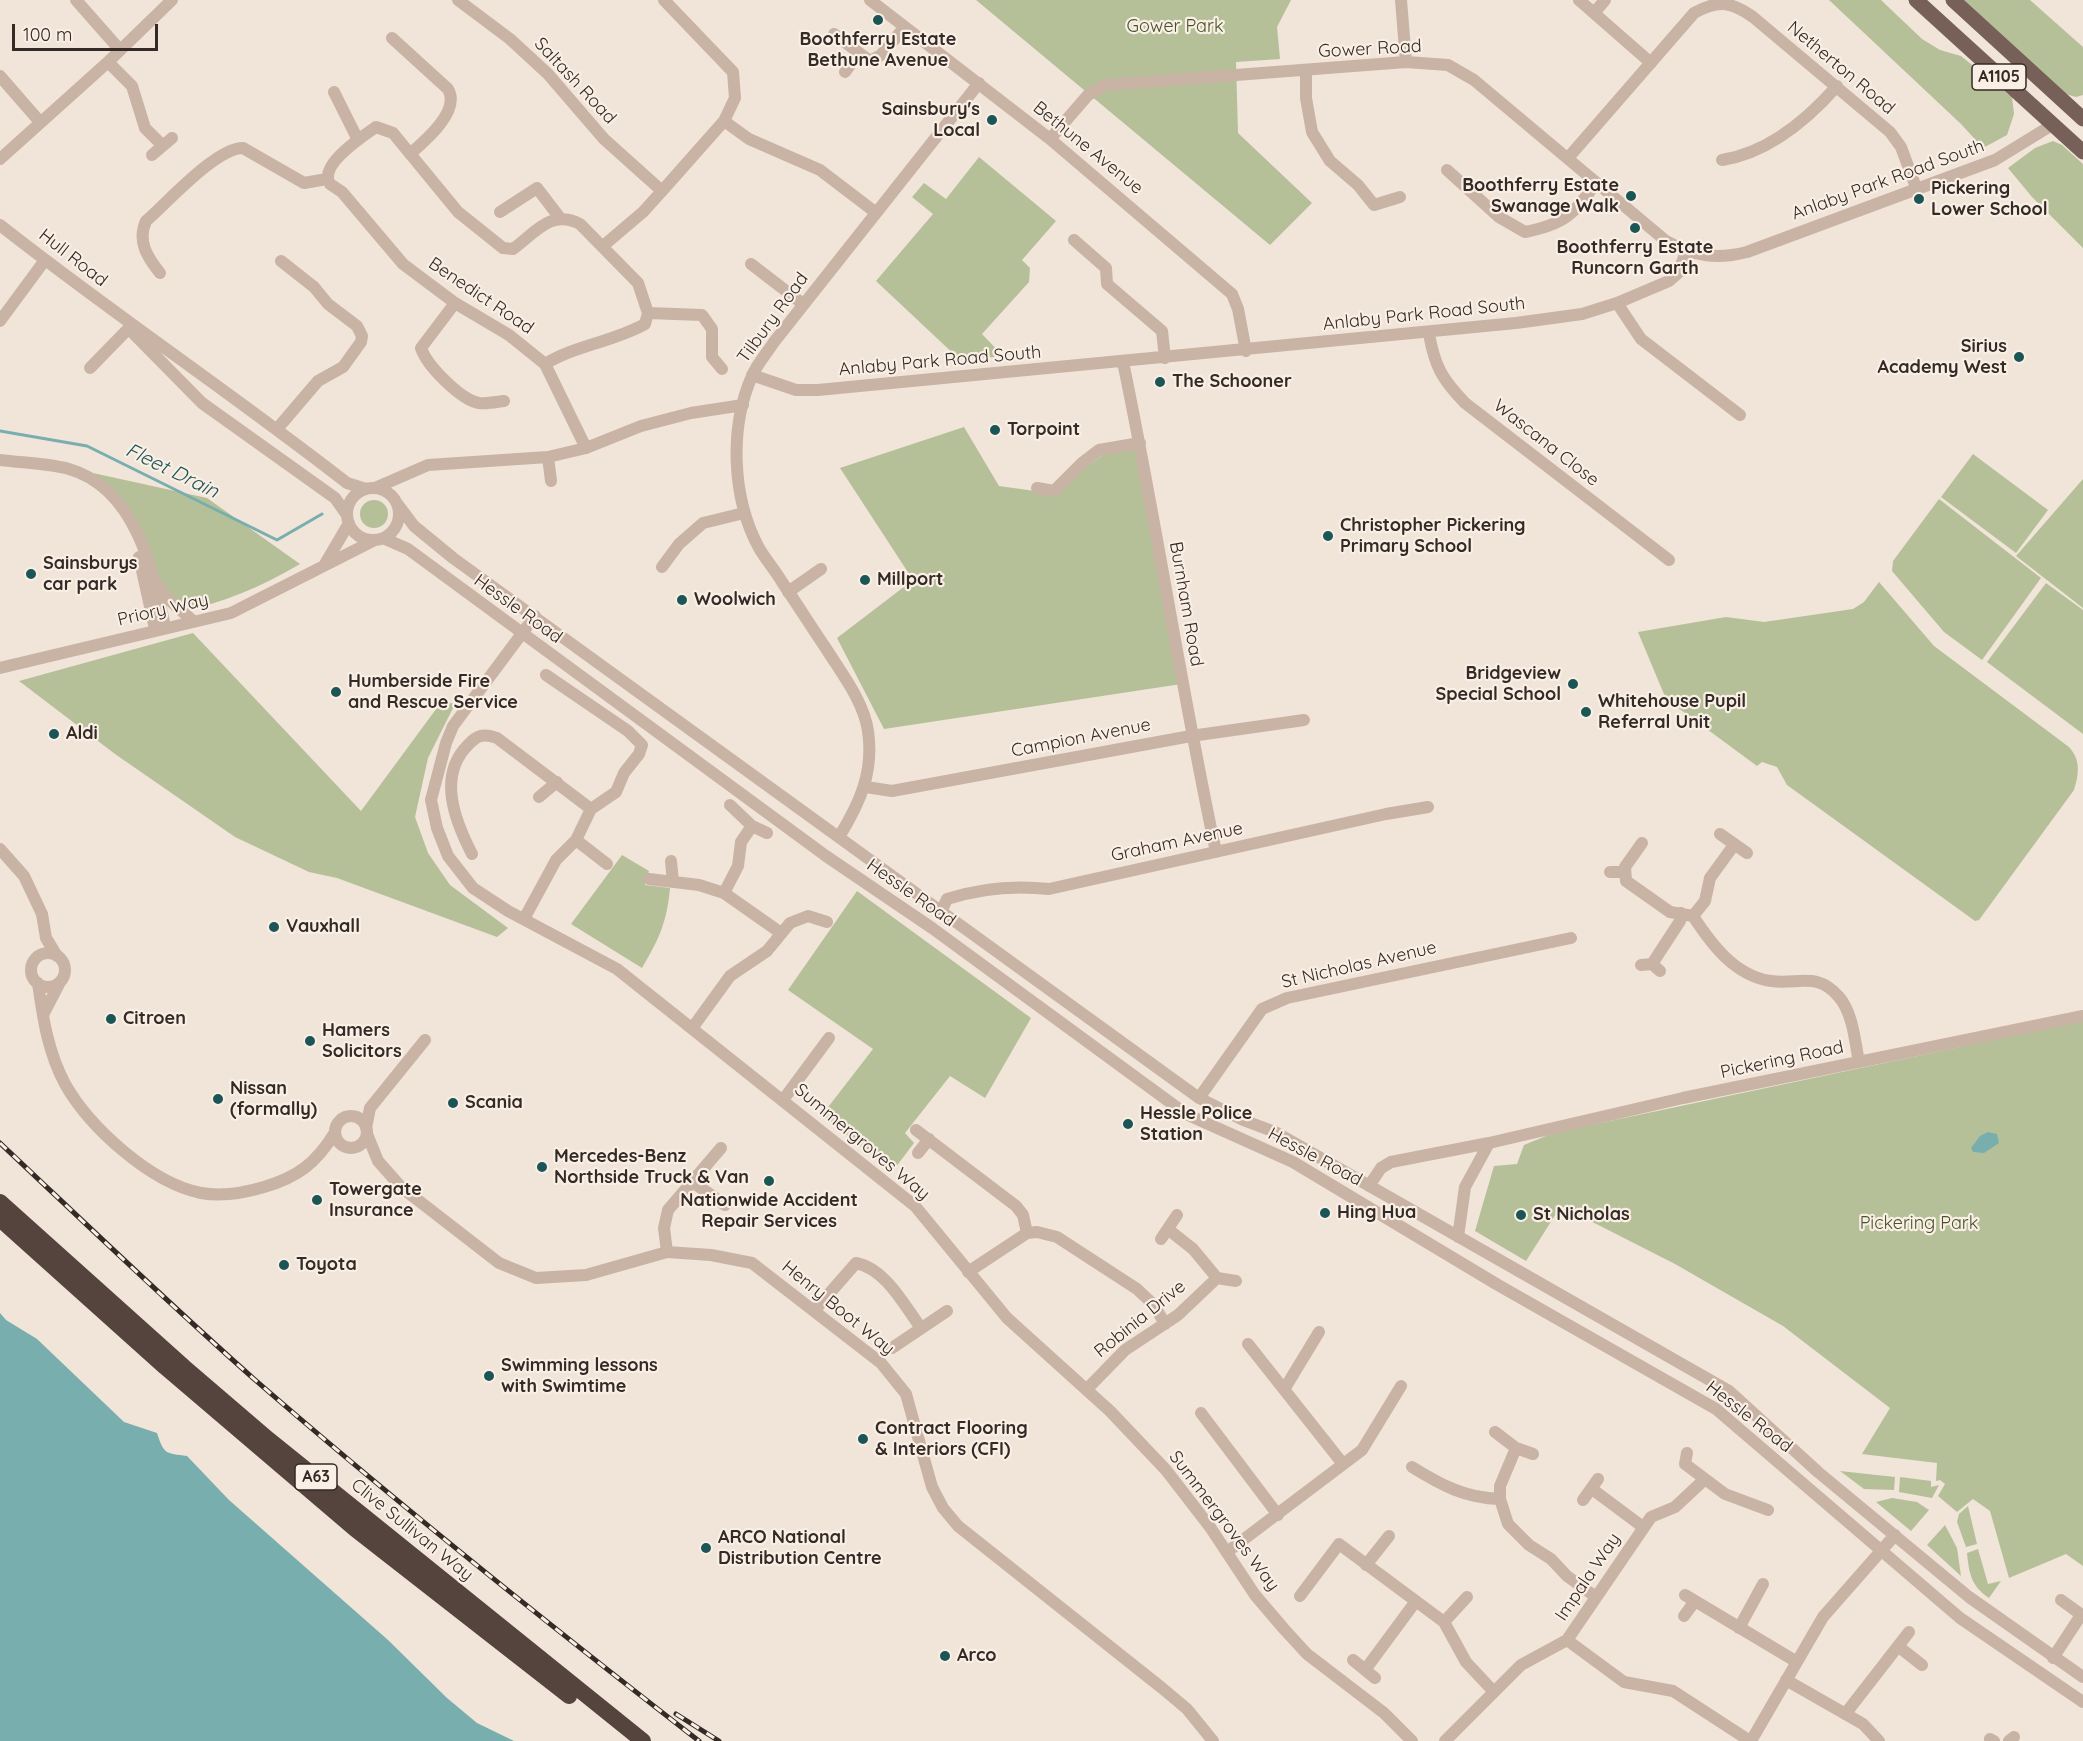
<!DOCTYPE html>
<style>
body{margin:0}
#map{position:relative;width:2083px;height:1741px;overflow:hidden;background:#f1e4d9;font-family:Quicksand,sans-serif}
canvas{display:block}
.scale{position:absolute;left:12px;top:24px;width:146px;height:27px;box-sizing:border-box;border:3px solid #342a26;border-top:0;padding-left:8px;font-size:18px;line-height:21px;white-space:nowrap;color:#342a26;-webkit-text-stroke:4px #f9efe5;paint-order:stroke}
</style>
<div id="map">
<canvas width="2083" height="1741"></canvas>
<div class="scale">100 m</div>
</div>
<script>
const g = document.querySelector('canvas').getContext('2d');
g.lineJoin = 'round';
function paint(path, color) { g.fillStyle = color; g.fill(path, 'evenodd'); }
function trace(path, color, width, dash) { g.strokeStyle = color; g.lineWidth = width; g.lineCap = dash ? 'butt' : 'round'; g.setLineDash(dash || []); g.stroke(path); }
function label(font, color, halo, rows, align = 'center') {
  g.font = font + ' Quicksand,sans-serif'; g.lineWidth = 4.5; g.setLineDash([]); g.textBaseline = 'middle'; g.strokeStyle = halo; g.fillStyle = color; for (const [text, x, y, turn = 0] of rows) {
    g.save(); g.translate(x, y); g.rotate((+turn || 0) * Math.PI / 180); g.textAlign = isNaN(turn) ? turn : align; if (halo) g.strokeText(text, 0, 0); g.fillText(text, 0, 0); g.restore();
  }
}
const green = new Path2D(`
 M976,0H1291L1277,27L1280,59L1236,62L1238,133L1312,203L1270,245Z
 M1829,0H1881L1922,39L1940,50L1961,56L2012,97L2014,114L2007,135L1983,148L1961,124Z
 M1964,0H2030L2083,47V95L2076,97L2065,94Z
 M2053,141L2062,145L2083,164V248L2032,197L2008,168L2035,148Z
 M979,157L1056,221L1022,260L1030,268L1029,282L982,334L1004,357L958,358L876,281L933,214L912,197L924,183L946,199Z
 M964,427L999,486L1057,494L1086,467L1104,454L1145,448L1188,683L884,729L837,638L913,580L840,468Z
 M1973,454L2048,510L2016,553L1941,497Z
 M93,473L207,498L300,564C261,587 223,603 179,612L160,602L129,510Z
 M2083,479V608L2016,556Z
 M1939,499L2041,578L1982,660L1944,632L1892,571L1893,561Z
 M360 514a14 14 0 1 1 28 0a14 14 0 1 1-28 0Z
 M1879,582L1934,646L2069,747C2081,760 2079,774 2074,790L1979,920L1975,921L1787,785L1777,767L1762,762L1757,766L1666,699L1638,632L1726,617L1764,622L1853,609L1864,602Z
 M2046,583L2083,610V734L1987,662Z
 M193,633L361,811L442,701L455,704L428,758L415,817L428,853L450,885L508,928L497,937L337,878L309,872L235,837L115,754L19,681Z
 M622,855L649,871L645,885L670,888C667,922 659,939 642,968L571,924Z
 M857,891L1031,1018L985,1098L950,1076L905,1133L914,1143L892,1172L822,1115L873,1049L788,990Z
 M2083,1021V1566L2066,1554L2009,1578L1990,1511L1973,1499L1957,1512L1938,1496L1945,1484L1940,1480L1936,1481L1937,1463L1862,1454L1890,1408L1783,1326L1675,1264L1561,1206L1526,1261L1475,1231L1494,1166L1517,1164L1524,1145L1553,1133Z
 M1840,1471L1895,1477L1894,1490L1864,1489Z
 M1900,1477L1931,1481V1487L1939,1485L1932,1498L1899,1492Z
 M1892,1498L1917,1502L1929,1510L1911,1531L1876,1502Z
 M1968,1506L1977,1544L1966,1547L1957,1522L1959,1514Z
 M1945,1525L1957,1548L1961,1576L1927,1545Z
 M1978,1549L1988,1584L2001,1581L1989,1598C1971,1586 1969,1573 1967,1553Z`);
const water = new Path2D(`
 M1988,1132L1997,1134L1999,1143L1984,1153L1973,1152L1971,1148L1980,1136Z
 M0,1313L6,1320L37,1339L124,1422L157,1433C164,1455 166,1453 187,1456L229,1500L388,1640L447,1698L477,1723L514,1741H0Z`);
const stream = new Path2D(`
 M0,431L87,446L277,540L322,514`);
const minor = new Path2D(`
 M76,0L120,50
 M458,0L510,39L548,74L604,139L662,191L724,121L735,98L733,72L664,0
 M870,0L1050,139L1232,294L1238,309L1246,351
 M1401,0L1406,62
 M1579,0L1651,63
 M1594,13L1605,0
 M834,34L870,61L881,55L904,28
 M392,38L448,89C461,111 425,141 410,154
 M108,62L132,86L145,128L162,145
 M1306,71V98L1312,132L1330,161L1358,185L1374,205L1400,197
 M845,72L858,54
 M0,76L40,122
 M334,92L358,140
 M724,121L749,139L820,170L875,212
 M1050,139L1088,95L1105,85L1406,62L1448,65L1474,80L1666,241C1694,256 1716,260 1747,252L1995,160L2052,125
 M152,155L172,138
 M1568,158L1694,13C1718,0 1730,1 1753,17L1890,132L1901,147L1917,190
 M0,159L108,62L172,0
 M1722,160C1767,153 1807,120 1837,86
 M1447,170L1499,217L1525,232C1565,224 1573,215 1596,183
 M500,212L537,188L560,218
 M0,225C113,314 233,394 347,483L366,489
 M1074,240L1106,268L1107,284L1162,331L1165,358
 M603,246L643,212L662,191
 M751,264L803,304
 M160,273C147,257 137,241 146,221C168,202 216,148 243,148L304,183L327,179
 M455,303L421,348C427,366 461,400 479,403C487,404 496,402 504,401
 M1617,303L1641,339L1740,415
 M0,321L45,260
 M130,330L202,403L335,498L347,515
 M1429,334C1435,367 1442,379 1465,403L1669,560
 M1123,362C1157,525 1181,689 1216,852
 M545,364C576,345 613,342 645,324L648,313L702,315L712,329V357L722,369
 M90,368L129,328
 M752,375L796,390H818L1516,323L1582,314L1617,303L1669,281L1678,273L1686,252
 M277,429L318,381L343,367L361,342L362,336L357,326L328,304L314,287L281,261
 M586,448L545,364L509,335L455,303L403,264L342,192L330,184C318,165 363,136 376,127L393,133L458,212L503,248L513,249C536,232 551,209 580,224L638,283L648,313
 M548,457L551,481
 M0,460C23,463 47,463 69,469C135,488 153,569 165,627
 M375,488L428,465L548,457L586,448L641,426L691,413L743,405
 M1037,488L1054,491L1082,463L1099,450L1140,443
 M347 514a26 26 0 1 1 52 0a26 26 0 1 1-52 0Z
 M396,502L414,526L453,558L1199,1098L1243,1120L1275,1132L1729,1391L1818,1472L1969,1597L2083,1677
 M383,538L408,549L826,856L932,928L1186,1114L1293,1162L1498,1285L1716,1409L1960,1618L2083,1702
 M139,557L155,629
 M325,564L349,523
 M662,567L679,544L703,523L744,513
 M159,586L166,597L193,621
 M788,592L821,569
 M535,616L453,726L446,743L431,800L437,828L448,856L473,888L508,911L617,969L915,1206L1007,1318L1110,1411L1166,1470L1210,1527L1255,1595L1284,1629L1307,1654L1384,1713L1412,1741
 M0,668L231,613L375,540
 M866,787L892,791L1191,736L1304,720
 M539,797L557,782
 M730,805L752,826L767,833
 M1720,834L1747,853
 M839,837C860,803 874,772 868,731C864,702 842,674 827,650C812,628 797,604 782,582C775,570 766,560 759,548C732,498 729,428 752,376C757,364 767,353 774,342L979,83
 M576,840L607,864
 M1642,843L1625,867L1626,881L1670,912L1693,916C1712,945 1735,976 1771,981C1798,985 1817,971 1839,997C1853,1013 1855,1042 1859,1062
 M0,849L24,876L42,914L46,938L57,956
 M472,854C455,821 437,776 468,745C477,735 484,733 497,738L591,809
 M671,861L673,882
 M1610,872H1625
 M649,879L699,885L724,893L781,933
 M724,893L738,866L741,842L752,826
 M941,912L947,899C981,888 1013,885 1049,889L1386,814L1428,807
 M1693,916L1705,901L1710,878L1734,845
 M524,919L556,860L576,840L591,809L616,792L624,773L639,754L642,745L628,731L546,675
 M31 970a17 17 0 1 1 34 0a17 17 0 1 1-34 0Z
 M1652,964L1680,921L1681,913
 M1641,965L1652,964L1660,971
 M38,983C43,1019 48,1052 65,1084C90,1128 151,1183 201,1193C223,1197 244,1193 264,1187C298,1177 316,1163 334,1134
 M43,1015L59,984
 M693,1027L730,976L767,951L790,923L808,916L827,922
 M1199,1098L1262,1009L1287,998L1571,938
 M783,1100L829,1038
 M335 1132a16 16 0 1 1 32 0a16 16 0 1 1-32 0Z
 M366,1128L370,1108L425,1040
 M916,1130L1016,1206L1023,1215L1027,1233L1037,1232L1057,1237L1137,1289L1154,1305L1165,1324
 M367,1134L378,1161L401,1187L499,1263L536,1278L586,1275L667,1252L711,1255L752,1263L881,1363L906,1394L932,1487L943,1508L958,1526L1162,1688L1187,1709L1213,1741
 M918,1153L929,1139
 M694,1183L725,1205
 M1369,1186L1381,1168L1391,1162L1489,1143L1683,1098L2083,1016
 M1458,1237L1465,1187L1489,1143
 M1161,1239L1177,1215
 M667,1252L664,1228L668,1210L721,1148
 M968,1272L1027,1233
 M1217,1278L1236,1281
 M814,1311L856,1263C886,1269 904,1305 921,1328
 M1248,1344L1343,1464
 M892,1348L947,1311
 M1285,1388L1319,1332
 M1087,1389L1125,1350L1178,1315L1217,1278L1193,1249L1169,1230
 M1201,1413L1278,1515
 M1495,1432L1516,1448L1533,1454
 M1687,1453L1685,1464L1705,1479
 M1412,1467C1441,1485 1465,1498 1500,1499L1508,1524L1529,1545L1551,1559L1567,1576L1596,1597
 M1592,1489L1643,1527
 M1500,1499V1486L1516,1448
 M1583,1500L1598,1479
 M1227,1552L1362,1450L1401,1386
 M1366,1565L1389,1536
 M1685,1595L1797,1662
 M1300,1596L1339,1544L1444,1622L1466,1662L1494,1692
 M2061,1600L2083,1616
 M1684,1616L1695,1601
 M1444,1622L1467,1597
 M1739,1628L1763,1584
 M1567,1640L1624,1682L1673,1691L1750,1741
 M1899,1647L1922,1665
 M2053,1658L2081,1615
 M1353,1660L1375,1678
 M1365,1670L1416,1601
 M1786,1680L1863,1724L1879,1741
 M1846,1713L1909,1632
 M1990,1739L1994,1741
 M1445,1741L1521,1665L1567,1640L1651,1517L1675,1507L1705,1479L1725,1494L1768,1510
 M1751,1741L1823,1617L1895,1535
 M2009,1741L2014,1737`);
const major = new Path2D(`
 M1916,0L2083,152
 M1953,0L2083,119`);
const highway = new Path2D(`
 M0,1202L184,1367L268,1439L643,1741
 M0,1219L165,1367L355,1529L569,1696`);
const rail = new Path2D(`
 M0,1143C84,1222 167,1302 254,1379C398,1504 548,1624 699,1741
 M676,1714L719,1741`);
const markers = [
 [878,20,6,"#1c5556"],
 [992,120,6,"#1c5556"],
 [1631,196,6,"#1c5556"],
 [1919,199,6,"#1c5556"],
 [1635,228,6,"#1c5556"],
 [2019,357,6,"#1c5556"],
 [1160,382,6,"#1c5556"],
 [995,430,6,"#1c5556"],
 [1328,536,6,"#1c5556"],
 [31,574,6,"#1c5556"],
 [865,580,6,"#1c5556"],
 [682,600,6,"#1c5556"],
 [1573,684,6,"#1c5556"],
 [336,692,6,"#1c5556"],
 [1586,712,6,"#1c5556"],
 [54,734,6,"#1c5556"],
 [274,927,6,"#1c5556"],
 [111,1019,6,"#1c5556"],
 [310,1041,6,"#1c5556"],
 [218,1099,6,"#1c5556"],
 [453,1103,6,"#1c5556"],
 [1128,1124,6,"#1c5556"],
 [542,1167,6,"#1c5556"],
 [769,1181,6,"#1c5556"],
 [317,1200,6,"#1c5556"],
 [1325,1213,6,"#1c5556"],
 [1521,1215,6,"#1c5556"],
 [284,1265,6,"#1c5556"],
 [489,1376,6,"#1c5556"],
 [863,1439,6,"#1c5556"],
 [706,1548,6,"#1c5556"],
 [945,1656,6,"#1c5556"]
];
const shields = [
 [1999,77,54],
 [316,1477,42]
];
const shieldNames = [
 ["A1105",1999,77],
 ["A63",316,1477]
];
const parkNames = [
 ["Gower Park",1175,27],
 ["Pickering Park",1919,1224]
];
const poiNames = [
 ["Boothferry Estate",878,40,"center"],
 ["Bethune Avenue",878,61,"center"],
 ["Sainsbury's",980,110,"right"],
 ["Local",980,131,"right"],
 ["Boothferry Estate",1619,186,"right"],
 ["Swanage Walk",1619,207,"right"],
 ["Pickering",1931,189],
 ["Lower School",1931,210],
 ["Boothferry Estate",1635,248,"center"],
 ["Runcorn Garth",1635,269,"center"],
 ["Sirius",2007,347,"right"],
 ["Academy West",2007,368,"right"],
 ["The Schooner",1172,382],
 ["Torpoint",1007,430],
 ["Christopher Pickering",1340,526],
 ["Primary School",1340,547],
 ["Sainsburys",43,564],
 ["car park",43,585],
 ["Millport",877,580],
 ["Woolwich",694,600],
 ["Bridgeview",1561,674,"right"],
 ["Special School",1561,695,"right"],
 ["Humberside Fire",348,682],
 ["and Rescue Service",348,703],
 ["Whitehouse Pupil",1598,702],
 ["Referral Unit",1598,723],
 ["Aldi",66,734],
 ["Vauxhall",286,927],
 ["Citroen",123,1019],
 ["Hamers",322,1031],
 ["Solicitors",322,1052],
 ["Nissan",230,1089],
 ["(formally)",230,1110],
 ["Scania",465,1103],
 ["Hessle Police",1140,1114],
 ["Station",1140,1135],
 ["Mercedes-Benz",554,1157],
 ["Northside Truck & Van",554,1178],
 ["Towergate",329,1190],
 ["Insurance",329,1211],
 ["Nationwide Accident",769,1201,"center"],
 ["Repair Services",769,1222,"center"],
 ["Hing Hua",1337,1213],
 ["St Nicholas",1533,1215],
 ["Toyota",296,1265],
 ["Swimming lessons",501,1366],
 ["with Swimtime",501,1387],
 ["Contract Flooring",875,1429],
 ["& Interiors (CFI)",875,1450],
 ["ARCO National",718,1538],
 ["Distribution Centre",718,1559],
 ["Arco",957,1656]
];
const streetNames = [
 ["Gower Road",1370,49,-3],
 ["Netherton Road",1841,68,40],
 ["Saltash Road",575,81,47],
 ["Bethune Avenue",1088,148,39],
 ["Anlaby Park Road South",1888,180,-20],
 ["Hull Road",73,258,38],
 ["Benedict Road",481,296,34],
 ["Anlaby Park Road South",1424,314,-6],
 ["Tilbury Road",773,318,-54],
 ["Anlaby Park Road South",940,361,-5],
 ["Wascana Close",1546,443,38],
 ["Burnham Road",1186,604,80],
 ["Hessle Road",518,609,36],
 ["Priory Way",163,610,-13],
 ["Campion Avenue",1081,738,-11],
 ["Graham Avenue",1177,842,-12],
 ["Hessle Road",911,893,35],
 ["St Nicholas Avenue",1359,965,-13],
 ["Pickering Road",1782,1060,-12],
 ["Summergroves Way",862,1142,40],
 ["Hessle Road",1315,1157,28],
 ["Henry Boot Way",838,1308,39],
 ["Robinia Drive",1140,1319,-39],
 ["Hessle Road",1749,1417,38],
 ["Summergroves Way",1224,1521,53],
 ["Clive Sullivan Way",412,1530,39],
 ["Impala Way",1588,1577,-56]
];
const waterNames = [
 ["Fleet Drain",172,471,26]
];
paint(green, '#b5c099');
paint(water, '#78aead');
trace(stream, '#78aead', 3);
trace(minor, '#c9b3a5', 12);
trace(major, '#766057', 15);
trace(highway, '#55433d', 16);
trace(rail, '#342a26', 5);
trace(rail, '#f9efe5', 3, [9]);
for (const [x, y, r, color] of markers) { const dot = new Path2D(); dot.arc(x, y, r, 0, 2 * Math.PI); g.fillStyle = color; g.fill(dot); trace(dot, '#f9efe5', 2); }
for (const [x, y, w] of shields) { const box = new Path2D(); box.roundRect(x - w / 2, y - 13, w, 26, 4.5); g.fillStyle = '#f9efe5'; g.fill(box); trace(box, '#342a26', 1.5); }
label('bold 16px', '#342a26', null, shieldNames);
label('18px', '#46532a', '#f9efe5', parkNames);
label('bold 18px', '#342a26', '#f9efe5', poiNames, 'left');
label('18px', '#342a26', '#f9efe5', streetNames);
label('italic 20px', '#1c5556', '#f9efe5', waterNames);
</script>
